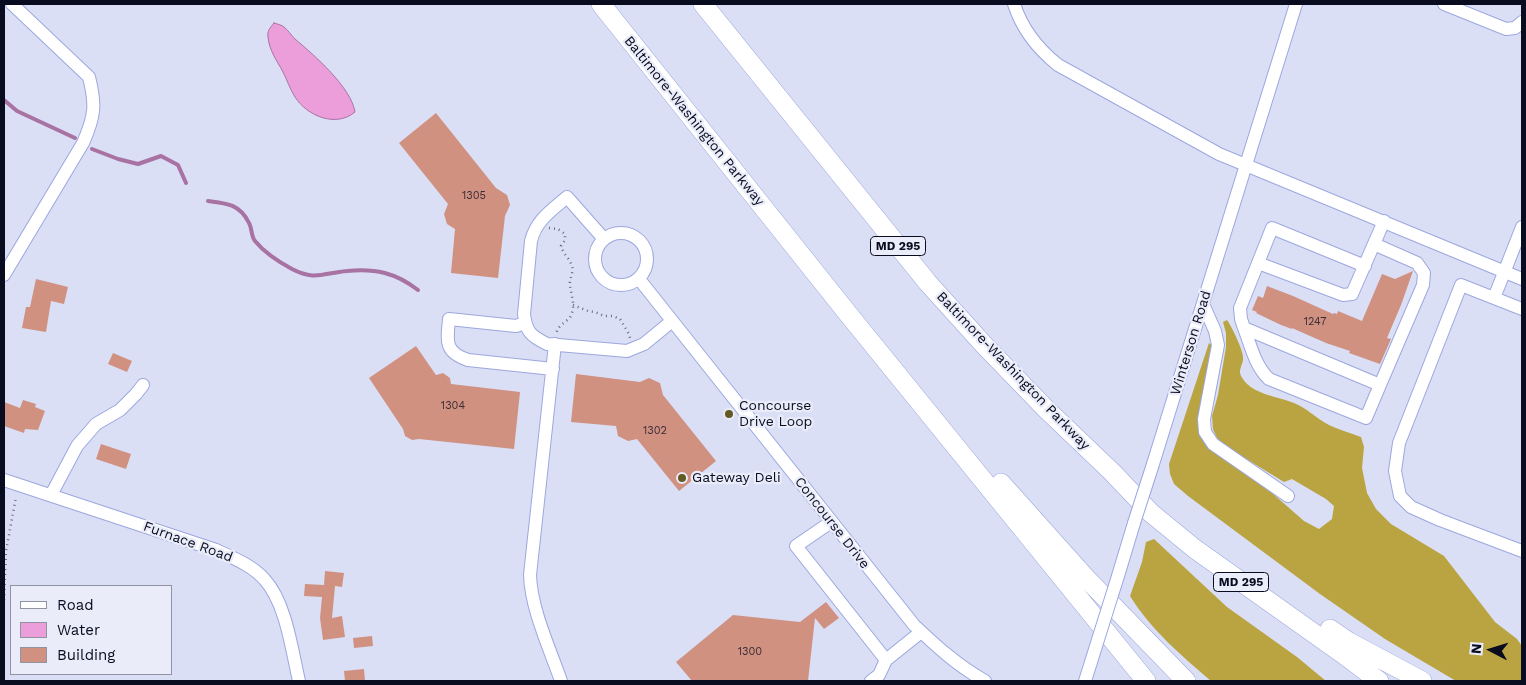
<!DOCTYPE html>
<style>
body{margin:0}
#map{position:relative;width:1526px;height:685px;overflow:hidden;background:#dadff6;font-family:"Work Sans",sans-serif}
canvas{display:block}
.frame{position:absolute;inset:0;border:5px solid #090b1e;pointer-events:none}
.legend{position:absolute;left:10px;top:585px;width:162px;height:90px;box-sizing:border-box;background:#eaedf9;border:1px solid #9093a1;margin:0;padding:6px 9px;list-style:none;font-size:15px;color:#090b1e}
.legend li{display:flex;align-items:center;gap:10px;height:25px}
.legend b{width:25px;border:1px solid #9093a1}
.north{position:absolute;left:1466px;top:625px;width:50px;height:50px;-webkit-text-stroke:4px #eaedf9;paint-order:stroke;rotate:275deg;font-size:14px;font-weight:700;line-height:20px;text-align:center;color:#090b1e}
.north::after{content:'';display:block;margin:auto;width:18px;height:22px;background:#090b1e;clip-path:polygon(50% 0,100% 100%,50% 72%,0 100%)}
</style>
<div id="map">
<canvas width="1526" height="685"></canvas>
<div class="frame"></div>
<ul class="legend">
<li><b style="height:6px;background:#fff"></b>Road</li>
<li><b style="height:14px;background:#ec9eda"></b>Water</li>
<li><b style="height:14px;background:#d09180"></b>Building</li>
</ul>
<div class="north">N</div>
</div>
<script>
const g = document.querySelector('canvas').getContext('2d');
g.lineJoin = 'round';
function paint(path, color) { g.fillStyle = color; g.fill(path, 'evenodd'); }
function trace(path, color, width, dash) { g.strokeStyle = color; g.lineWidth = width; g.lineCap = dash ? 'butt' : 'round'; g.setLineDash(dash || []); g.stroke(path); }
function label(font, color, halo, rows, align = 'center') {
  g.font = font + ' "Work Sans",sans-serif'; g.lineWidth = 4.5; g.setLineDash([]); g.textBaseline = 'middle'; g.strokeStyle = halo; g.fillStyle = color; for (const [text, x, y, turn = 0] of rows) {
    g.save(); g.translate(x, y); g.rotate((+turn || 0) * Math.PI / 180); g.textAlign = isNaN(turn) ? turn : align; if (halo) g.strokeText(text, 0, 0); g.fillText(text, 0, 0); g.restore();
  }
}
const forest = new Path2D(`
 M1227,320C1231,325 1243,350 1243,357C1244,365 1236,370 1243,379C1252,394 1279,397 1294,403C1307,408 1317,419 1329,425C1340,430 1351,433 1361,437L1364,447L1362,468L1367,493L1376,509L1391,524L1444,556L1495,622L1517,639L1522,646V681H1456L1385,639L1320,594L1188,496L1174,484L1170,474L1169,464L1209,343L1213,346L1204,394L1213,450L1272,493L1304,521L1319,529L1332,519L1334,506L1326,499L1292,479L1284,482L1225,446L1217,438L1213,429L1212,416L1218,395L1226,347V333L1223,322Z
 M1154,539L1227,607L1297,657L1326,681H1211C1182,656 1151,630 1130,596L1142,562L1146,542Z`);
const water = new Path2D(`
 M274,23C277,24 282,25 284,27C288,30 291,35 295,39C314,55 351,87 355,112C336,128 307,116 295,97C290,89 287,80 283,72C277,61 269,50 268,37C267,31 270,28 274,23Z`);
const stream = new Path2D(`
 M4,100L17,111L75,138
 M92,149L118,159L138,164L161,156L178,165L186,183
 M208,201C226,203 240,204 249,223C252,228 251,236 255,241C264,252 279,262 292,269C315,281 323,273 347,271C375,268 396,273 418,290`);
const building = new Path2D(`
 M436,113L496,188L507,195L510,205L505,216L498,278L451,273L455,229L447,224L444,214L448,204L399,143Z
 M1413,271L1401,305L1387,338L1391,339L1380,364L1349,353L1350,351L1326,343L1292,328V329L1281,325L1256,313L1257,312L1252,310L1258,296L1263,298L1267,286L1293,296L1333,314L1334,313L1337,314L1338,311L1362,321L1382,274L1395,279Z
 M36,279L68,287L64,304L51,301L46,332L22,328L26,307H30Z
 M416,346L436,375L443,373L450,378L451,384L520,392L514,449L419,439L412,440L405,436L403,429L369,378Z
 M113,353L132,361L127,372L108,364Z
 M576,374L640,382L649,378L660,383L663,395L716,461L679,491L637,439L628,441L618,436L616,426L571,422Z
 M23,400L36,404L35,407L45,411L38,430L25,429L24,433L4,426V402L20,408Z
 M101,444L131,454L126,469L96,459Z
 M325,571L344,573L342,587L335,586L332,618L342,616L345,637L323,640L320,618L322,597L304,596L305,584L324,585Z
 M826,602L839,618L824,629L815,618L808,681H692L676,662L733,615L800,622Z
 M372,636L373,646L354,648L353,638Z
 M364,669L365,681H345L344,671Z`);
const path = new Path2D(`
 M549,228L558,229L565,234V240L561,246C563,254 570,259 572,266C574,273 569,279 570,285C571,294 575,304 572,313C570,322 559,322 556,334
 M573,305L588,311L595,312L604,316H613L620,319L629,334L630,338
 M4,600L6,551L16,497`);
const minor = new Path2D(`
 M1014,4C1022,29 1038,49 1058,65L1219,154L1522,279
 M1444,4L1506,29L1515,28L1522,22
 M595 259a26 26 0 1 1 52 0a26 26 0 1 1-52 0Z
 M604,239L567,197C552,210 536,220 531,241L524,314C526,332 531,336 547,344L627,351L644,344L672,321
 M1374,244L1417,263L1424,273L1423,285L1380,385L1244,328L1241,319L1240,308L1258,263L1343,295L1352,294L1384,221
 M1258,263L1272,228L1365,266
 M4,275L83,143C95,116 96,105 89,77L12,4
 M639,279L914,625C936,646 958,666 985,681
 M1494,298L1522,227
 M1203,304L1215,331L1218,345L1204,419L1205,432L1213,444L1288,496
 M1522,309L1461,285L1399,443L1395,471L1400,496L1411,507L1440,520L1522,551
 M525,323L516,326L449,319C447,341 444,352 468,360L553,369
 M1244,328C1251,346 1255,366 1269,379L1366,418L1380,385
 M555,344L530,575C531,609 550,649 561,681
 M1153,464L1296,4
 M4,480L216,550C233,558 252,565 265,580C286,603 292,651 299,681
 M51,495L77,446L96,424L120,410L136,394L143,385
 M831,522L796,546L886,660L921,632
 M1118,576L1134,523
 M871,681L879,675L886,660
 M1085,681L1091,662`);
const highway = new Path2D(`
 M601,4L849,315L1146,681
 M703,4L928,283L984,345L1046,409L1112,472L1151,513L1195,549L1343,654L1379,681
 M1001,483L1085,577L1186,681
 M1330,629L1349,642L1422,681`);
const minorBridge = new Path2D(`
 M1134,523L1153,464
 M1091,662L1118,576`);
const markers = [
 [729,414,5,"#655925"],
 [682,478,5,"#655925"]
];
const numberNames = [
 ["1305",474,196],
 ["1247",1315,322],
 ["1304",453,406],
 ["1302",655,431],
 ["1300",750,652]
];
const shields = [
 [898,246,55],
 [1241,582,55]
];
const shieldNames = [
 ["MD 295",898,246],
 ["MD 295",1241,582]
];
const streetNames = [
 ["Baltimore-Washington Parkway",694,121,51],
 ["Winterson Road",1191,343,-73],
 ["Baltimore-Washington Parkway",1013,371,46],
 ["Concourse Drive",832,523,52],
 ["Furnace Road",188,542,20]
];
const poiNames = [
 ["Concourse",739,406],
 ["Drive Loop",739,422],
 ["Gateway Deli",692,478]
];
paint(forest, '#baa341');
paint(water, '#ec9eda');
trace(water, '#a872a2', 1);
trace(stream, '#a872a2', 4);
paint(building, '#d09180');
trace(minor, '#9ca7de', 14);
trace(highway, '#9ca7de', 20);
trace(path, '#686b80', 2.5, [1, 4]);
trace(minor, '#fff', 12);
trace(highway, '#fff', 19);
trace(minorBridge, '#9ca7de', 14, []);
trace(minorBridge, '#fff', 12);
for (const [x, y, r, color] of markers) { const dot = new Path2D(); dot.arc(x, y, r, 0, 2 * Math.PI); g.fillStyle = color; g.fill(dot); trace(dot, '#eaedf9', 2); }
label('11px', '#3b2c36', null, numberNames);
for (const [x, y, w] of shields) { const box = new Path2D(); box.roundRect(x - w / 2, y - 9.5, w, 19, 4); g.fillStyle = '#eaedf9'; g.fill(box); trace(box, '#090b1e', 1); }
label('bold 12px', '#090b1e', null, shieldNames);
label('14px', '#090b1e', '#eaedf9', streetNames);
label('14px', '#090b1e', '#eaedf9', poiNames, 'left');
</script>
